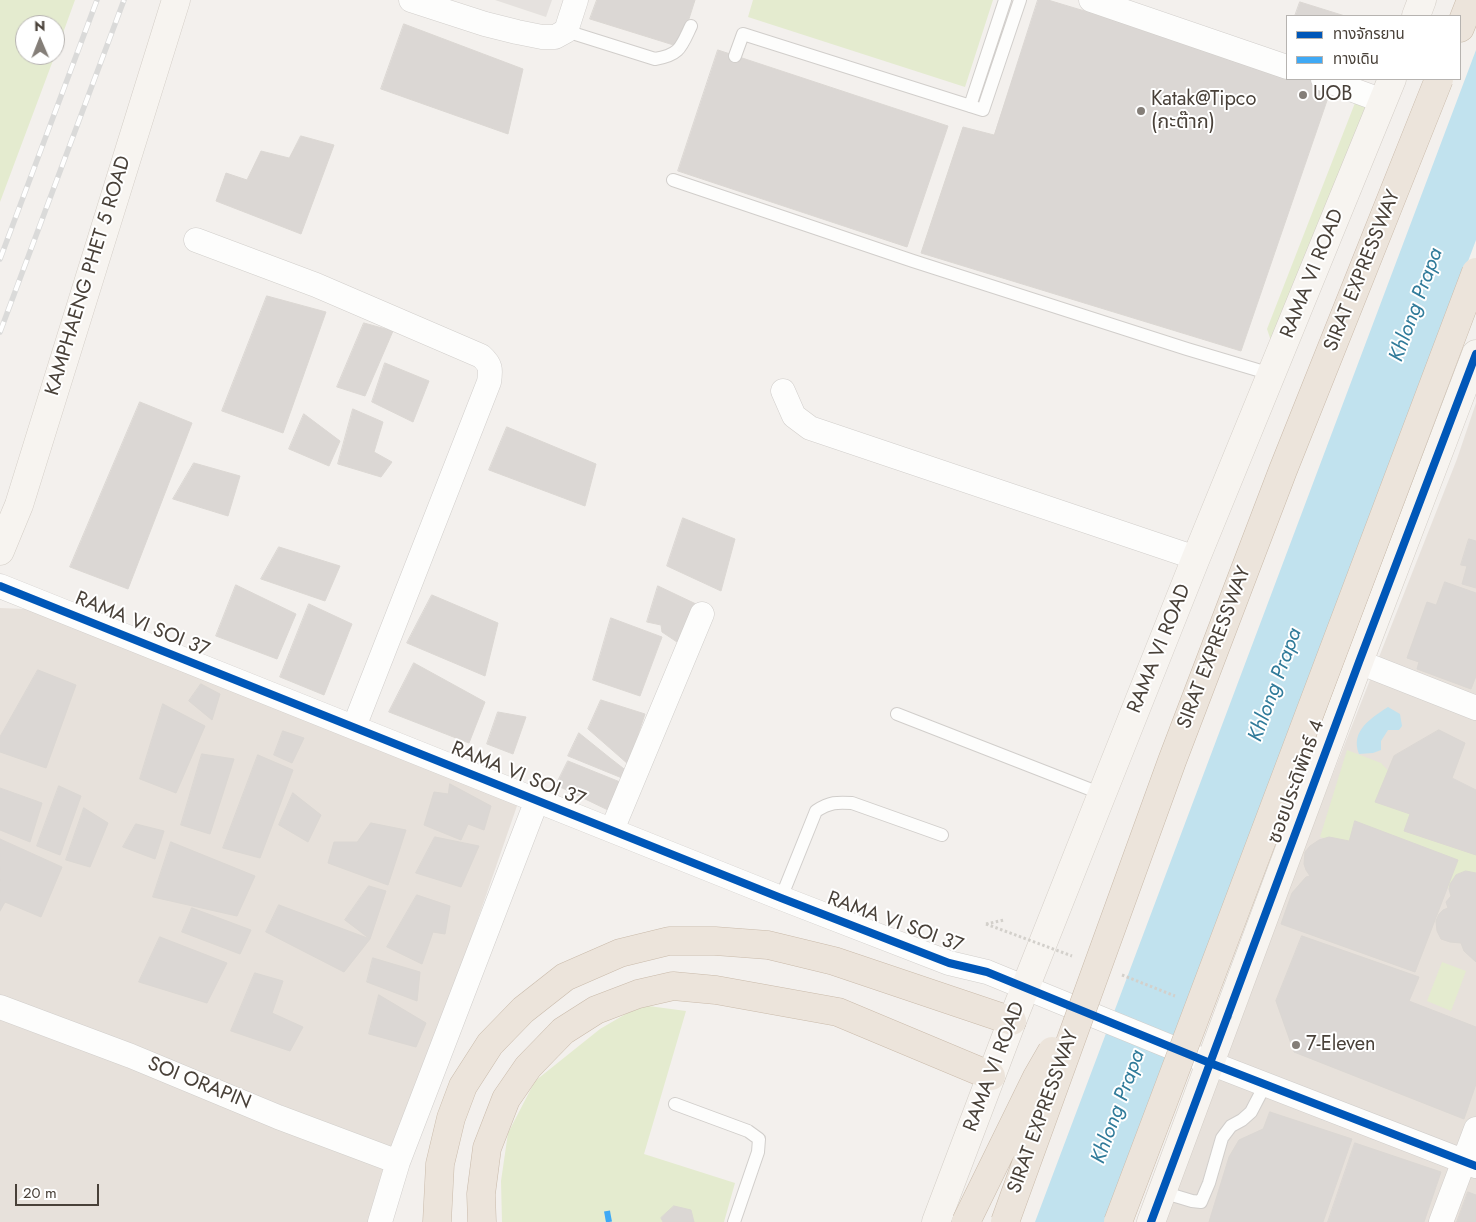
<!DOCTYPE html>
<meta charset="utf-8">
<style>
body{margin:0}
#map{position:relative;width:1476px;height:1222px;overflow:hidden;background:#f3f0ed;font-family:Jost,"Noto Sans Thai",sans-serif}
canvas{display:block}
.legend{position:absolute;left:1286px;top:15px;width:175px;height:65px;box-sizing:border-box;background:#fff;border:1px solid #b6b3b0;margin:0;padding:6px 9px;list-style:none;font-size:15px;color:#494139}
.legend li{display:flex;align-items:center;gap:10px;height:25px}
.legend b{width:25px;border:1px solid #b6b3b0}
.north{position:absolute;left:15px;top:15px;width:50px;height:50px;box-sizing:border-box;background:#fff;border:1px solid #b6b3b0;border-radius:50%;rotate:359deg;font-size:14px;font-weight:700;line-height:20px;text-align:center;color:#494139}
.north::after{content:'';display:block;margin:auto;width:18px;height:22px;background:#847e78;clip-path:polygon(50% 0,100% 100%,50% 72%,0 100%)}
.scale{position:absolute;left:15px;top:1184px;width:84px;height:22px;box-sizing:border-box;border:2px solid #494139;border-top:0;padding-left:6px;font-size:15px;line-height:18px;white-space:nowrap;color:#494139;-webkit-text-stroke:4px #fff;paint-order:stroke}
</style>
<div id="map">
<canvas width="1476" height="1222"></canvas>
<ul class="legend">
<li><b style="height:6px;background:#0057b8"></b>ทางจักรยาน</li>
<li><b style="height:6px;background:#3fa9f5"></b>ทางเดิน</li>
</ul>
<div class="north">N</div>
<div class="scale">20 m</div>
</div>
<script>
const g = document.querySelector('canvas').getContext('2d');
g.lineJoin = 'round';
function paint(path, color) { g.fillStyle = color; g.fill(path, 'evenodd'); }
function trace(path, color, width, dash) { g.strokeStyle = color; g.lineWidth = width; g.lineCap = dash ? 'butt' : 'round'; g.setLineDash(dash || []); g.stroke(path); }
function label(font, color, halo, rows, align = 'center') {
  g.font = font + ' Jost,"Noto Sans Thai",sans-serif'; g.lineWidth = 4; g.setLineDash([]); g.textBaseline = 'middle'; g.strokeStyle = halo; g.fillStyle = color; for (const [text, x, y, turn = 0] of rows) {
    g.save(); g.translate(x, y); g.rotate((+turn || 0) * Math.PI / 180); g.textAlign = isNaN(turn) ? turn : align; if (halo) g.strokeText(text, 0, 0); g.fillText(text, 0, 0); g.restore();
  }
}
const residential = new Path2D(`
 M1476,403V1222H1159L1229,1038L1457,459Z
 M0,608L26,609L518,803L373,1222H0Z`);
const green = new Path2D(`
 M0,0H75L55,55V25H25V55H55L0,202Z
 M753,0H993L965,87L748,17Z
 M1360,90L1379,94L1275,353L1267,329Z
 M1347,750L1381,763L1398,781L1476,818V928L1438,872L1320,837Z
 M1442,962L1466,971L1451,1011L1427,1001Z
 M641,1005L686,1011L644,1154L735,1183L724,1222H502L501,1181L508,1133L535,1081L600,1029Z`);
const parking = new Path2D(`
 M495,0H552L546,17Z`);
const water = new Path2D(`
 M1476,50V240L1107,1222H1035Z
 M1388,707L1400,714L1402,726L1399,730H1388L1381,741V750L1373,753L1359,754C1350,731 1371,718 1388,707Z`);
const building = new Path2D(`
 M597,0H695L680,47L590,19Z
 M1038,0H1048L1287,72V79H1308L1332,86L1241,351L921,253L963,127L994,135Z
 M1300,2L1345,16H1295Z
 M404,24L523,69L508,134L381,89Z
 M718,50L948,126L907,247L678,171Z
 M301,136L334,145L301,234L216,201L226,173L247,180L261,151L289,158Z
 M267,296L326,312L283,433L222,411Z
 M364,323L393,331L365,396L337,387Z
 M385,363L429,381L413,422L372,402Z
 M140,402L192,423L128,589L70,567Z
 M353,409L383,422L374,452L392,462L381,477L338,464Z
 M304,414L340,441L329,466L289,449Z
 M507,427L596,464L585,506L489,470Z
 M194,463L240,476L228,516L173,499Z
 M683,518L735,539L721,591L667,566Z
 M1469,539L1476,541V588L1462,584L1467,566L1461,565Z
 M279,547L340,566L325,601L261,579Z
 M1445,582L1476,593V676L1471,689L1417,669L1419,662L1407,658L1427,602L1436,605Z
 M236,585L296,614L277,659L216,636Z
 M658,586L696,604L680,644L662,632L661,625L647,622Z
 M432,595L498,623L485,676L407,643Z
 M309,604L352,624L324,695L280,677Z
 M611,618L662,637L640,696L593,680Z
 M414,663L485,702L469,743L389,712Z
 M38,670L76,685L46,768L0,752V737Z
 M201,684L220,694L212,720L189,701Z
 M601,700L645,714L628,764L588,729Z
 M163,704L205,726L176,793L140,779Z
 M498,712L526,717L513,754L487,744Z
 M1439,730L1465,743L1452,778L1476,790V855L1404,831L1410,814L1375,802L1394,756Z
 M283,731L304,738L292,763L274,755Z
 M579,733L610,758L628,772L622,778L568,756Z
 M202,754L234,759L210,834L181,825Z
 M258,755L293,770L260,858L223,848Z
 M568,761L625,784L608,810L556,785Z
 M450,784L491,806L484,830L468,824L461,840L424,825L434,792L448,794Z
 M59,786L81,796L60,855L37,846Z
 M0,788L42,803L30,842L0,830Z
 M293,793L321,815L308,842L279,825Z
 M84,808L108,823L90,867L66,860Z
 M1355,821L1458,860L1415,972L1281,924L1292,893L1306,877L1310,876L1306,870L1304,864L1305,852L1310,846L1319,840L1329,837L1349,841Z
 M371,823L406,830L388,885L328,863L334,842H357Z
 M136,824L164,831L155,859L123,847Z
 M435,837L479,846L461,887L416,873Z
 M0,839L62,867L41,917L5,902L0,911Z
 M171,842L255,876L237,916L153,897Z
 M1466,871L1476,873V962L1464,951L1461,943L1450,942L1441,939L1437,931L1436,921L1439,914L1443,910L1448,908L1446,902L1451,896L1449,889L1450,884L1456,875Z
 M369,886L386,891L370,939L345,920Z
 M417,895L450,906L445,934L433,932L422,964L387,947Z
 M279,905L370,939L344,972L266,932Z
 M192,908L251,930L240,954L182,932Z
 M1302,936L1419,977L1409,1001L1476,1027V1084L1464,1119L1294,1052L1276,1001Z
 M160,937L227,963L207,1003L139,982Z
 M373,958L420,972L417,1001L367,982Z
 M255,973L283,981L272,1013L303,1027L290,1051L231,1031Z
 M379,995L426,1023L416,1047L369,1034Z
 M1270,1112L1352,1139L1323,1222H1209L1229,1157L1239,1140L1263,1129Z
 M1355,1143L1441,1172L1424,1222H1328Z
 M1468,1192L1476,1195V1222H1457Z
 M674,1206L691,1210L694,1222H663L661,1218Z`);
const path = new Path2D(`
 M986,924L1004,920`);
const lane = new Path2D(`
 M566,31L655,59C680,55 681,47 691,26
 M735,56L743,34L983,110L1020,0
 M970,106L1005,0
 M673,180L913,261L1187,349L1271,374
 M897,714L1102,794
 M781,898L816,811C830,802 837,802 852,803L942,835
 M675,1104L748,1131L759,1139L758,1152L734,1222
 M1162,1192L1192,1201L1201,1202L1209,1183L1222,1138L1231,1126L1242,1120L1251,1112L1265,1085`);
const street = new Path2D(`
 M411,0L485,24L517,32L542,37H555L566,31L576,0
 M1091,0L1287,67
 M1323,79L1383,101
 M196,240L316,285L481,356C491,365 491,369 489,382L354,727
 M783,391L794,416L810,428L1196,558
 M0,586L781,898L949,963L987,972L1210,1063L1476,1166
 M1359,662L1476,708
 M612,830L702,614
 M0,1007L131,1056L278,1117L398,1162
 M380,1222L398,1162L537,800
 M1441,1222L1476,1129`);
const secondary = new Path2D(`
 M1416,16L1422,0
 M0,551L19,505L176,0
 M936,1222L1012,1021L1102,794L1196,558L1392,79
 M1151,1222L1359,662L1476,354`);
const highway = new Path2D(`
 M1460,28L1471,0
 M437,1222L440,1164L451,1118L463,1086L490,1044L523,1010L565,977L620,953L669,941H715L768,945L834,961L1012,1021
 M482,1222L481,1194L487,1148L506,1099L528,1067L563,1031L596,1010L638,994L673,986L716,990L838,1012L991,1076`);
const rail = new Path2D(`
 M0,259L97,0
 M0,332L124,0`);
const pathBridge = new Path2D(`
 M986,924L1072,956
 M1122,975L1175,996
 M1225,1015L1232,1018`);
const highwayBridge = new Path2D(`
 M966,1222L1037,1077L1052,1051
 M1005,1222L1172,761L1283,470L1439,79
 M1118,1222L1476,272`);
const quiet = new Path2D(`
 M607,1211L609,1222`);
const cycleway = new Path2D(`
 M0,586L781,898L949,963L987,972L1210,1063L1476,1166
 M1151,1222L1359,662L1476,354`);
const markers = [
 [1303,95,5,"#847e78"],
 [1141,111,5,"#847e78"],
 [1296,1045,5,"#847e78"]
];
const poiNames = [
 ["UOB",1313,95],
 ["Katak@Tipco",1151,100],
 ["(กะต๊าก)",1151,123],
 ["7-Eleven",1306,1045]
];
const streetNames = [
 ["SIRAT EXPRESSWAY",1363,271,-68],
 ["RAMA VI ROAD",1313,274,-68],
 ["KAMPHAENG PHET 5 ROAD",89,276,-73],
 ["RAMA VI SOI 37",142,625,22],
 ["SIRAT EXPRESSWAY",1215,648,-69],
 ["RAMA VI ROAD",1160,649,-68],
 ["RAMA VI SOI 37",518,775,22],
 ["ซอยประดิพัทธ์ 4",1297,782,-70],
 ["RAMA VI SOI 37",895,923,20],
 ["RAMA VI ROAD",995,1067,-69],
 ["SOI ORAPIN",199,1084,22],
 ["SIRAT EXPRESSWAY",1044,1112,-70]
];
const waterNames = [
 ["Khlong Prapa",1417,305,-70],
 ["Khlong Prapa",1276,685,-70],
 ["Khlong Prapa",1119,1107,-70]
];
paint(residential, '#e7e1db');
paint(green, '#e4ebcf');
paint(parking, '#e5e1de');
paint(water, '#c1e2ee');
paint(building, '#dbd7d4');
trace(building, '#dbd7d3', 1);
trace(lane, '#d1cecb', 14);
trace(street, '#d1cecb', 25);
trace(secondary, '#d3cdc6', 29);
trace(highway, '#c9baaa', 29);
trace(path, '#d3d0cb', 3, [2.5, 2.5]);
trace(lane, '#fdfdfc', 12);
trace(street, '#fdfdfc', 24);
trace(secondary, '#f7f4f0', 28);
trace(highway, '#ece4db', 28);
trace(rail, '#dadad9', 5.5);
trace(rail, '#fff', 4, [11]);
trace(highwayBridge, '#c9baaa', 29, []);
trace(pathBridge, '#d3d0cb', 3, [2.5, 2.5]);
trace(highwayBridge, '#ece4db', 28);
trace(quiet, '#3fa9f5', 6, [12, 6]);
trace(cycleway, '#0057b8', 8);
for (const [x, y, r, color] of markers) { const dot = new Path2D(); dot.arc(x, y, r, 0, 2 * Math.PI); g.fillStyle = color; g.fill(dot); trace(dot, '#fff', 2); }
label('20px', '#494139', '#fff', poiNames, 'left');
label('20px', '#494139', '#fff', streetNames);
label('italic 21px', '#307b9a', '#fff', waterNames);
</script>
